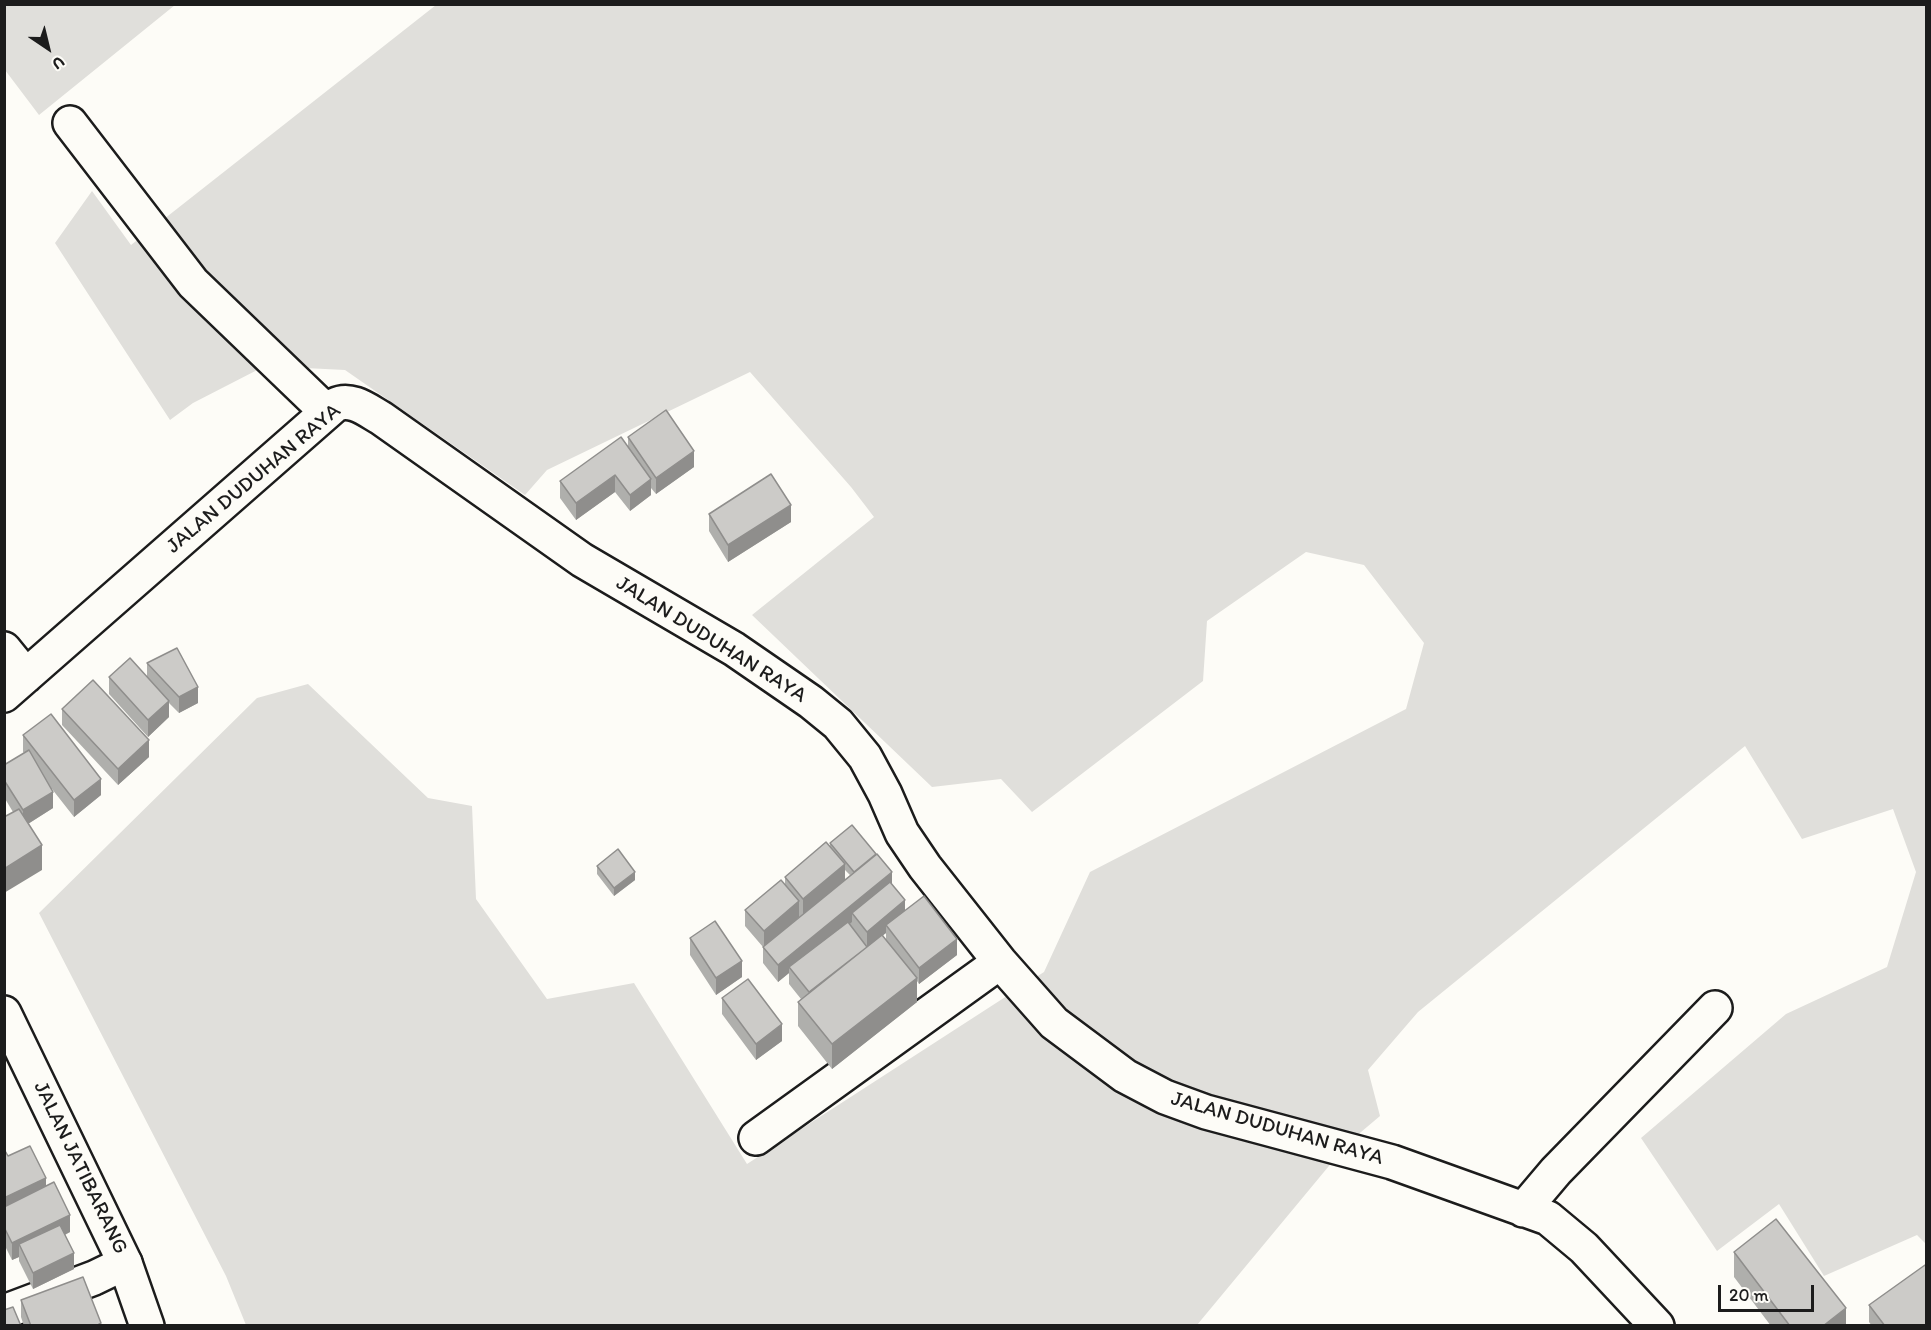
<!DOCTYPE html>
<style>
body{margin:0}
#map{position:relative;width:1931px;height:1330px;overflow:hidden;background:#fdfcf7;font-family:Itim,sans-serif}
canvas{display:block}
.frame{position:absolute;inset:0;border:6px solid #1c1c1c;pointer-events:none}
.north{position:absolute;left:18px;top:18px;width:60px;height:60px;-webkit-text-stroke:4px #fdfcf7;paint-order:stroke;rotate:145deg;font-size:16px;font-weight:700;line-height:24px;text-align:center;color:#1c1c1c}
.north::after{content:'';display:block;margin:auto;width:21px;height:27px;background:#1c1c1c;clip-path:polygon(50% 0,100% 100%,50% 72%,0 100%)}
.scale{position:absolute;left:1718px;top:1285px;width:96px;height:27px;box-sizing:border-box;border:3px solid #1c1c1c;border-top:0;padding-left:8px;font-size:18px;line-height:21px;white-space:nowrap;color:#1c1c1c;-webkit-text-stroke:4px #fdfcf7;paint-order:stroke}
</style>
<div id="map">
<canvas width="1931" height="1330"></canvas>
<div class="frame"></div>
<div class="north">U</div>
<div class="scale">20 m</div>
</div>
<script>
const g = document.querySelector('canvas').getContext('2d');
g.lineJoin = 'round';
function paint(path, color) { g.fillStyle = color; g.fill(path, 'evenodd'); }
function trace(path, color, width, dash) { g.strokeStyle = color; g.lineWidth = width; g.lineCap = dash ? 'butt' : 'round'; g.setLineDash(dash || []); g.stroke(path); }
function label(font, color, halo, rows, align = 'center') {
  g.font = font + ' Itim,sans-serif'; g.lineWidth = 6; g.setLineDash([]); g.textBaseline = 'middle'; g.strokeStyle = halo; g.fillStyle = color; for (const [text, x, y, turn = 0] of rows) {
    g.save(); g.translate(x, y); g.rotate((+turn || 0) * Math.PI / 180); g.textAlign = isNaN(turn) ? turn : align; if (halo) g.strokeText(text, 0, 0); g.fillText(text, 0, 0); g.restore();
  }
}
const green = new Path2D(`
 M5,4H175V5L39,115L5,70Z
 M436,5H1926V1244L1917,1235L1824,1276L1779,1204L1717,1251L1641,1138L1786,1014L1887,967L1916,872L1893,809L1802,839L1745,746L1418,1012L1368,1070L1380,1116L1348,1143L1197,1325H246L226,1276L39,913L257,698L308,684L428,798L472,806L476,899L547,999L634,983L747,1164L1044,972L1090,872L1406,709L1424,643L1364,565L1306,552L1207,621L1203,681L1032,812L1001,779L932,787L752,615L874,517L851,487L750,372L547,470L525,495L345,370L265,366L193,403L170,420L55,243L92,191L131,245Z`);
const minor = new Path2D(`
 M70,123L193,283L327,412
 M4,649L26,676
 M4,695L335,405C351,397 367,410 381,418L582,560L734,649L811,702L838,724L865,757L885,794L902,833L925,867L1000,962L1054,1023L1125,1076L1165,1097L1206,1112L1392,1162L1548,1218L1584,1248L1657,1326
 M756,1138L1000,962
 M1523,1210L1556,1171L1715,1008
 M4,1312L94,1278L125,1263`);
const major = new Path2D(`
 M4,1013L125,1263L147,1326`);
const wall = new Path2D(`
 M628,437L694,467L656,494L651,488V495L630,511L615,492L576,520L560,498V481L628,446Z
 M709,514L791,522L728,562L709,531Z
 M147,663L198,703L179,713L169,703V717L148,737L109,694V677H147Z
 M62,709L149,757L118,785L62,725Z
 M23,735L101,795L74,817L52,789L53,808L28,824L42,870L13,812L4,797V765L24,753L23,752Z
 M830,843L892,885L905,911L957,955L919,984L917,981V1002L832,1069L798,1026V1002L801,999L789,984V973L778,982L763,963V947L745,926V910L785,884V877L830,846ZM845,870L850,875L845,879ZM886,933V940L883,935Z
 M597,866L635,880L614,896L597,874Z
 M690,938L742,977L716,995L690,955Z
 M722,998L782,1041L756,1060L722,1014Z
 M4,1149L8,1156L46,1187L70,1232L65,1235L74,1269L33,1289L19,1261V1257L12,1260L4,1244Z
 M1734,1252L1846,1326H1771L1734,1277Z
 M21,1300L101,1326H24L21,1317Z
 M1869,1305L1926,1326H1872L1869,1322Z`);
const shadedWall = new Path2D(`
 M694,451V467L656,494V478Z
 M615,475V492L576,520V503Z
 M651,479V495L630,511V495Z
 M791,505V522L728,562V545Z
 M198,687V703L179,713V697Z
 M169,701V717L148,737V720Z
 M149,740V757L118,785V769Z
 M101,779V795L74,817V800Z
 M53,792V808L23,827V810Z
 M42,845V870L4,893V869Z
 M845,864V880L803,916V899Z
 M635,872V880L614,896V888Z
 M892,872V889L852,913V922L792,970L789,967V973L778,982V965Z
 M905,900V917L886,925V933L867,948L809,1009V992L867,948V932Z
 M799,901V917L764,948V931Z
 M957,939V955L919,984V968Z
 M742,961V977L716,995V978Z
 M917,978V1002L832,1069V1044Z
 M782,1024V1041L756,1060V1044Z
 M46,1178V1195L4,1215V1198Z
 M70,1215V1232L24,1254L19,1244V1257L12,1260V1243Z
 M74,1253V1269L33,1289V1273Z
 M1846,1308V1326H1823Z`);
const building = new Path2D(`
 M666,410L694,451L656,478L628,437Z
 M621,437L651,479L630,495L615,475L576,503L560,481Z
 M771,474L791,505L728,545L709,514Z
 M177,648L198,687L179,697L147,663Z
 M130,658L169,701L148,720L109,677Z
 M93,680L149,740L118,769L62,709Z
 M51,714L101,779L74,800L23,735Z
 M29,750L53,792L23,810L4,780V765Z
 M19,809L42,845L4,869V817Z
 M852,825L876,854L854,872L830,843Z
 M826,842L845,864L803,899L785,877Z
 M618,849L635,872L614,888L597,866Z
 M877,854L892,872L778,965L763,947Z
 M781,880L799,901L764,931L745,910Z
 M890,882L905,900L867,932L852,913Z
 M924,896L957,939L919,968L886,925Z
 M715,921L742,961L716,978L690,938Z
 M848,922L867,947L809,992L789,967Z
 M882,935L917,978L832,1044L798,1002Z
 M748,979L782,1024L756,1044L722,998Z
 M30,1146L46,1178L4,1198V1149L8,1156Z
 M54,1182L70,1215L12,1243L4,1227V1207Z
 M1776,1219L1846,1308L1823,1326H1790L1734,1252Z
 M60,1225L74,1253L33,1273L19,1244Z
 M1925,1265L1926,1267V1326H1885L1869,1305Z
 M83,1277L101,1323L96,1326H31L21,1300Z
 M13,1307L21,1326H4V1310Z`);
const streetNames = [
 ["JALAN DUDUHAN RAYA",254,479,-40],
 ["JALAN DUDUHAN RAYA",711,640,32],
 ["JALAN DUDUHAN RAYA",1277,1129,16],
 ["JALAN JATIBARANG",80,1168,64]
];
paint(green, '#e0dfdb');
trace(minor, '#1c1c1c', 38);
trace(major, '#1c1c1c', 38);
trace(minor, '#fdfcf7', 33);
trace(major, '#fdfcf7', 33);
paint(wall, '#afafac');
paint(shadedWall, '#8f8e8c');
paint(building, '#cccbc8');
trace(building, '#8f8e8c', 1.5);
label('21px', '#1c1c1c', '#fdfcf7', streetNames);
</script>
